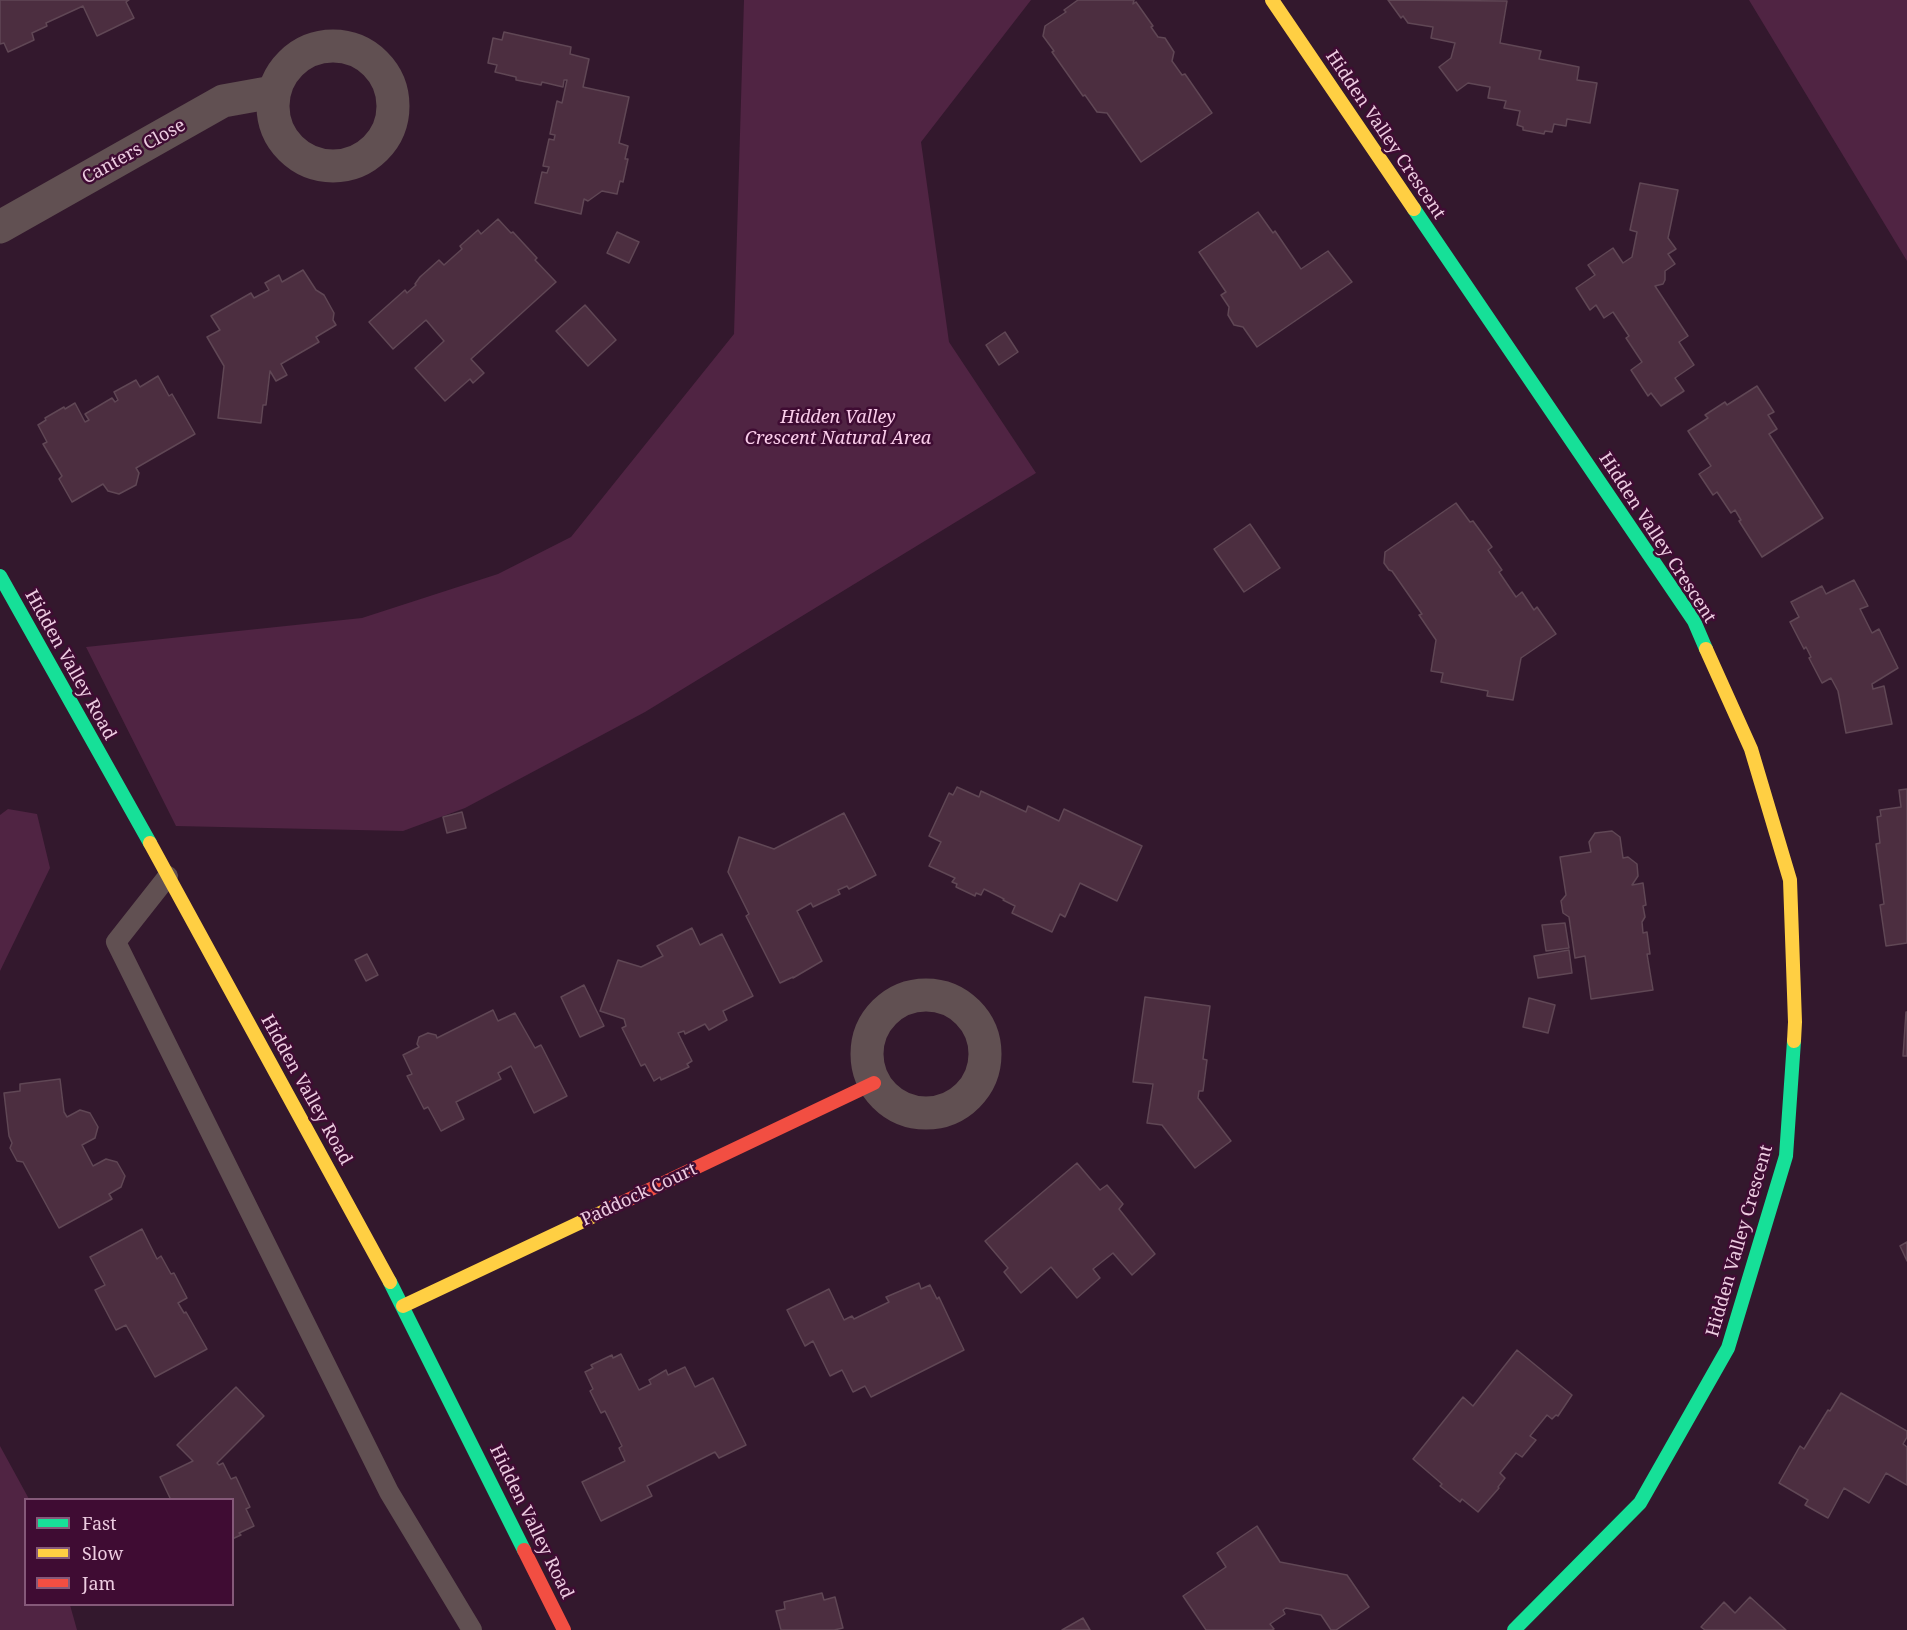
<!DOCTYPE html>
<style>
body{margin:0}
#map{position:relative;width:1907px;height:1630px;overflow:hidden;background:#33182d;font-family:"Noto Serif",serif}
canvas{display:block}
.legend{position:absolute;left:24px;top:1498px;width:210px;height:108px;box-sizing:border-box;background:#3f0c33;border:2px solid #855979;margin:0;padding:8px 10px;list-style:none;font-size:18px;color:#edcce1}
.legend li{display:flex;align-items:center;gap:12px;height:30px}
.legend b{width:30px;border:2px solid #855979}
</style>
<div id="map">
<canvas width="1907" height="1630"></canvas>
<ul class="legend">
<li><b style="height:8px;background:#16e098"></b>Fast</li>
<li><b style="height:8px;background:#ffcf43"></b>Slow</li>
<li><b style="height:8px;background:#f24e42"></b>Jam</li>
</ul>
</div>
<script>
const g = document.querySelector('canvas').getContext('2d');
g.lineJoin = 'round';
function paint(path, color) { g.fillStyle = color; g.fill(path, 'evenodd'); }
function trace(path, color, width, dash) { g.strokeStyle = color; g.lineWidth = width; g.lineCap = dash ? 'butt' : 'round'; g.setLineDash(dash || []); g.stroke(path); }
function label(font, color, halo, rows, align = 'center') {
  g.font = font + ' "Noto Serif",serif'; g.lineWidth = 5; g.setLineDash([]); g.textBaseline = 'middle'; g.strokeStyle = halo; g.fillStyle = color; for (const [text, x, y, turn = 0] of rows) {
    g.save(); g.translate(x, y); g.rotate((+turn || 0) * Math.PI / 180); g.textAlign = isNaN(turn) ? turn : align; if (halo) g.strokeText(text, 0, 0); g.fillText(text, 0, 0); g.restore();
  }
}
const green = new Path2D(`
 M744,0H1031L921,142L949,342L1036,473L645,712L465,808L403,831L176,826L86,647L362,618L498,574L571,537L734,334Z
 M1749,0H1907V261Z
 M8,809L37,814L50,868L0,971V815Z
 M0,1446L29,1499L26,1500V1604L70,1605L77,1630H0Z`);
const building = new Path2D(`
 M0,0H129L126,2L134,18L97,36L83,6L46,23L47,26L32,33L34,40L8,52L4,43L0,44Z
 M1078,0H1134L1133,4L1136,2L1153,26L1151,27L1158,37L1165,38L1174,52L1172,61L1182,75L1185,74L1212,113L1141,162L1107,113L1097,112L1085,95L1083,96L1052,52L1054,51L1043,36L1045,26L1066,12L1064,10Z
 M1388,0L1507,1L1500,43L1541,51L1539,59L1579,67L1577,80L1597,83L1590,123L1567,119L1566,126L1554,124L1552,132L1545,131L1544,134L1523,130V127L1517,125L1520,111L1504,108L1506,101L1488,98L1490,87L1468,83L1457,91L1439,67L1451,58L1455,43L1431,38L1433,27L1408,23L1403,16L1401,18Z
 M504,32L571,47L570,54L589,59L583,87L629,97L619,143L628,146L625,159H628L623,182L620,181L617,194L602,191L588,201L584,199L581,214L535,203L542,172L547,173L549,167L543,166L549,139L554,140L555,135L550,134L557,101L562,103L567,80H564L563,87L542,82L541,85L516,80V77L495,72L497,65L488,63L493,38L502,40Z
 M1640,183L1678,190L1668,238L1676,249L1668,254L1675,264L1665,271V280L1663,284L1655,286L1688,336L1679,342L1694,365L1675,378L1684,391L1661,406L1651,393L1648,396L1631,370L1642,362L1626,338L1629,336L1613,312L1604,318L1596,305L1590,310L1576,288L1595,275L1588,265L1613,248L1623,263L1632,257L1637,232L1630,230Z
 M1258,212L1273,233L1275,231L1301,269L1328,251L1352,282L1257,347L1243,327L1234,325L1228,315L1229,307L1221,295L1226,292L1199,252Z
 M498,219L511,233L513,232L537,258L535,260L556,282L471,359L484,373L473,383L470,379L445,401L415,368L444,341L426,320L393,349L369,322L405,290L407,293L416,285L415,284L420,277L439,260L444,265L462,249L460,246L478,230L481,234Z
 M617,232L639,242L629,263L607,253Z
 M303,270L316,290L324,295L334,313L333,320L336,325L316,337L319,342L281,364L287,375L276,381L270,371L266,405H263L261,423L218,418L224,366L207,337L220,330L211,316L251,293L254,298L269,290L265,283L279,275L282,282Z
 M585,305L616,340L588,366L556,331Z
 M1005,332L1018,352L999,365L986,345Z
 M158,376L169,396L172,394L195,434L136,468L139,473L136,485L119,494L108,491L103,484L72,502L59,479L62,476L43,444L47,442L38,425L46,420L45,418L64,407L65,409L75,403L85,422L89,420L85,414L112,398L115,402L118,400L114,392L136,380L140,387Z
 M1757,386L1774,412L1768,415L1777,429L1769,434L1823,518L1762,557L1739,521L1741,520L1735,510L1731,513L1717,492L1713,495L1699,474L1711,466L1688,431L1708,418L1705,415L1725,402L1727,405Z
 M1456,503L1470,522L1473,521L1492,547L1488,550L1502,570L1499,572L1516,597L1522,592L1534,610L1537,607L1556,634L1521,658L1513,700L1487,696L1488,691L1441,682L1443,673L1431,671L1436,640L1419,615L1422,614L1392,571L1389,570L1384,563L1385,552Z
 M1250,524L1280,568L1244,592L1214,549Z
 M1854,580L1868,606L1860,609L1872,633L1879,629L1898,668L1872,684L1873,689L1884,686L1892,724L1846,733L1838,691L1831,678L1822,683L1809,658L1811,657L1806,647L1804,649L1790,622L1799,617L1791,602L1822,586L1826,594Z
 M957,787L979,797L981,791L1026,812L1028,806L1059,821L1064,809L1142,846L1117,901L1080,883L1065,917L1060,914L1052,932L1012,913L1015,906L1003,900L1004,899L984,889L981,895L976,893L975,896L956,887L957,884L952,882L955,878L929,866L941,842L929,836L949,793L953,795Z
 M1907,789V943L1886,946L1880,905L1884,904L1876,844L1880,843L1877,817L1881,816L1880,810L1901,807L1899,790Z
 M462,812L466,828L447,833L443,817Z
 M844,813L876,875L849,889L847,886L838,890L840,894L813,907L811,903L797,911L822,961L793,978V977L780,983L746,916L749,914L728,872L739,837L774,849Z
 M1612,831L1620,837L1623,858L1628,857L1637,864L1638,876L1632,885L1643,883L1646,905L1643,906L1645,917L1642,922L1643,933L1647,932L1650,954H1647L1653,990L1591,999L1585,956L1575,958L1569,917L1563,913L1561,901L1566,895L1560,857L1591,852L1589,842L1595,833Z
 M1565,923L1569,948L1546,951L1542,925Z
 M692,928L700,945L722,934L753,996L723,1011L727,1020L709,1030L705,1024L685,1034L684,1031L678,1033L692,1061L687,1064L689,1067L661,1080L660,1077L654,1081L645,1064L641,1066L622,1028L626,1026L624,1019L600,1011L618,960L641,967L663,956L657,946Z
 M1569,950L1572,973L1538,978L1534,956Z
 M367,954L378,975L366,981L355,960Z
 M584,985L604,1026L580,1037L561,997Z
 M1145,997L1210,1006L1203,1059L1207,1060L1203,1091H1199L1198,1098L1231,1141L1195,1168L1162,1125L1147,1123L1153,1084L1133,1082Z
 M1529,998L1555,1005L1548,1033L1523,1027Z
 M493,1010L498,1021L515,1013L535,1048L541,1045L567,1096L534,1113L511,1066L498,1073L501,1079L456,1102L464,1119L441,1131L428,1107L424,1109L407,1076L412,1074L403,1055L419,1047L417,1044L419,1037L428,1033L436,1035L437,1038Z
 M1906,1012H1907V1056H1903Z
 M60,1079L64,1112L67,1117L80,1110L90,1113L98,1127L95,1138L82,1145L93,1166L106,1159L117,1162L125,1176L121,1187L109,1194L112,1199L59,1228L23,1162L17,1161L10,1148L12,1143L9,1136L4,1093L20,1091V1084Z
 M1077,1163L1100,1190L1107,1185L1123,1204L1119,1209L1155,1254L1132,1275L1113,1253L1093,1269L1100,1278L1077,1298L1051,1267L1021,1293L1004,1272L1008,1268L985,1241Z
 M142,1229L157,1259L161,1256L171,1274L174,1273L187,1298L178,1303L184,1313L186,1312L207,1349L155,1377L126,1325L116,1330L95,1290L105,1285L90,1257Z
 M1907,1242V1261L1900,1246Z
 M919,1283L921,1289L930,1285L937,1299L939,1297L964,1350L871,1397L865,1386L853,1392L842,1370L830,1376L813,1341L805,1346L787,1310L829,1289L844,1320L852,1316L854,1319L889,1302L886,1297Z
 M1517,1350L1572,1395L1558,1416L1556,1415L1552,1419L1547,1415L1530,1436L1536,1440L1522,1457L1516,1453L1500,1473L1505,1478L1498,1487L1499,1488L1478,1512L1462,1499L1460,1502L1440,1486L1442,1484L1413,1459L1463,1397L1473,1406Z
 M621,1354L639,1390L651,1384L649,1380L666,1370L668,1375L685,1367L695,1387L713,1378L746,1445L719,1458L715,1452L647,1486L652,1496L601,1521L582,1482L625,1461L619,1448L622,1446L605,1411L601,1413L590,1391L593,1389L585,1372L593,1368L591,1365L612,1355L613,1358Z
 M236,1387L264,1416L217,1463L219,1465L223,1463L231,1479L236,1477L250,1507L246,1509L254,1526L239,1533L241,1535L232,1539V1500H171L160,1477L193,1461L177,1445Z
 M1841,1393L1907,1431V1437L1903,1444L1907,1447V1485L1886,1473L1869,1503L1844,1488L1828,1518L1805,1505L1808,1500L1779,1483L1800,1446L1804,1449L1828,1410L1830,1411Z
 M1257,1526L1280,1562L1347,1575L1369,1607L1336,1630H1331L1321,1615L1286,1608L1283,1610L1285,1614L1270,1624L1274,1629L1272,1630H1206L1183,1596L1226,1567L1217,1553Z
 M822,1593L824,1600L835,1597L843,1628L834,1630H781L776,1611L785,1609L784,1602Z
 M1750,1597L1786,1630H1705L1701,1627L1724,1602L1735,1613Z
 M1083,1618L1090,1630H1062Z`);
const lane = new Path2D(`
 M168,876L116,942L389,1492L472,1630`);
const street = new Path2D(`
 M273 106a60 60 0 1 1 120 0a60 60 0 1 1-120 0Z
 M0,227L223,101L273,92
 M867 1054a59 59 0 1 1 118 0a59 59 0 1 1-118 0Z`);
const fast = new Path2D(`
 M1414,209L1694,621L1706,649
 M0,576L150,843
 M390,1282L524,1550
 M1514,1630L1640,1503L1728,1348L1786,1156L1794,1041`);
const slow = new Path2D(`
 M1272,0L1414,209
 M1706,649L1751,749L1790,880L1795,1022L1794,1041
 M150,843L390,1282
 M403,1306L613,1207`);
const jam = new Path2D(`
 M613,1207L874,1083
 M524,1550L564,1630`);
const streetNames = [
 ["Hidden Valley Crescent",1385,135,56],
 ["Canters Close",134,152,-29],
 ["Hidden Valley Crescent",1657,538,57],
 ["Hidden Valley Road",70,665,61],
 ["Hidden Valley Road",306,1090,61],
 ["Paddock Court",639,1195,-25],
 ["Hidden Valley Crescent",1740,1241,-74],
 ["Hidden Valley Road",531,1522,64]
];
const parkNames = [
 ["Hidden Valley",838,418],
 ["Crescent Natural Area",838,439]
];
paint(green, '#502443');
paint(building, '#4c2e40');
trace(building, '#604755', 1.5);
trace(lane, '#615052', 20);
trace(street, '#615052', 33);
trace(fast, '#16e098', 14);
trace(slow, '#ffcf43', 14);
trace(jam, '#f24e42', 14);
label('18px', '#edcce1', '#3f0c33', streetNames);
label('italic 18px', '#facdea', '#3f0c33', parkNames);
</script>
